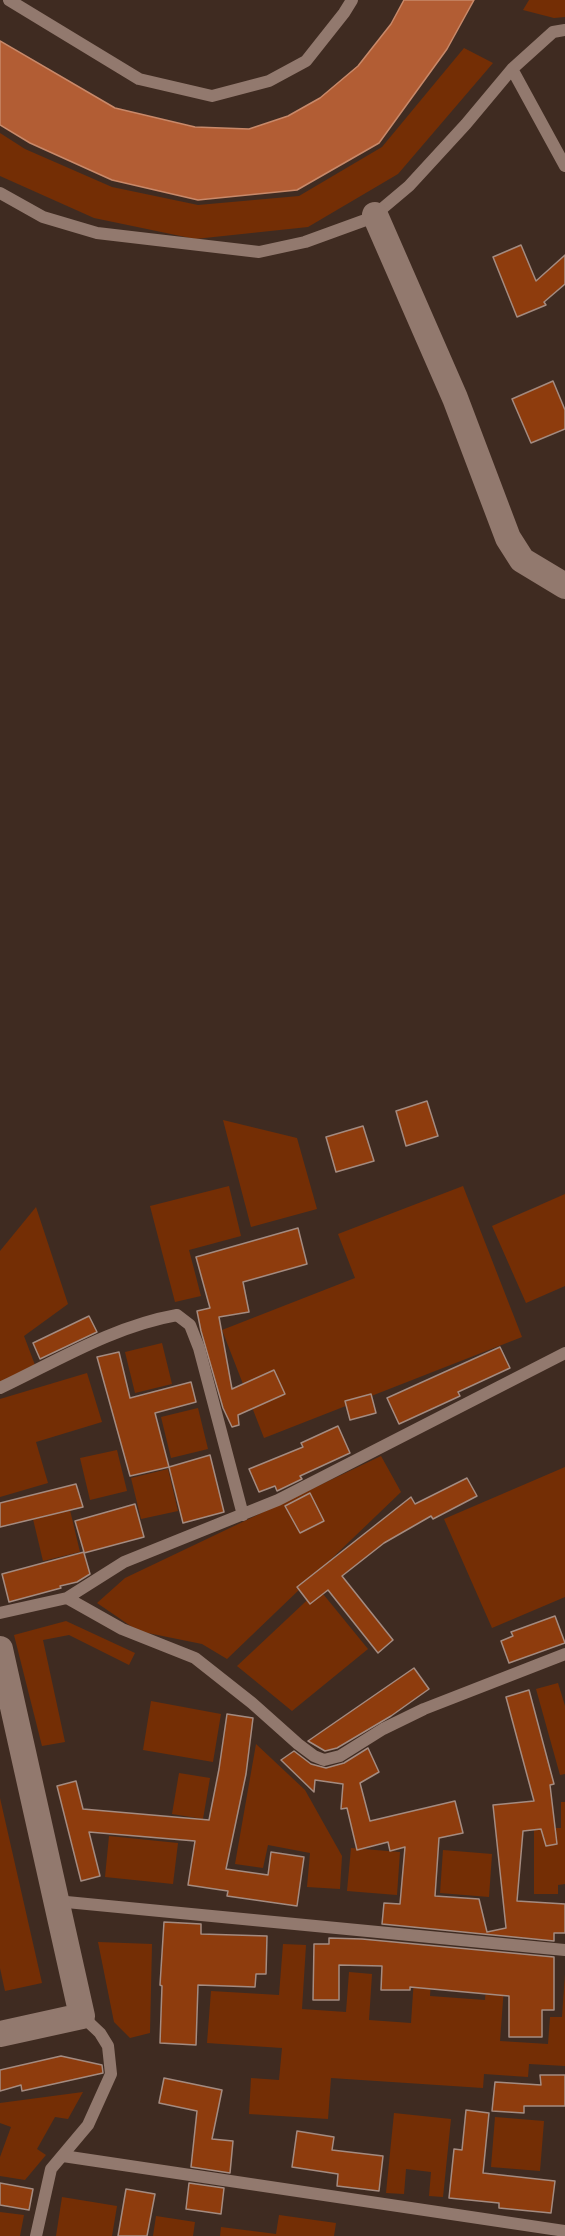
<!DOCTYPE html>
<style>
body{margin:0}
canvas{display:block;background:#3f2b21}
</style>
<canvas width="565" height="2236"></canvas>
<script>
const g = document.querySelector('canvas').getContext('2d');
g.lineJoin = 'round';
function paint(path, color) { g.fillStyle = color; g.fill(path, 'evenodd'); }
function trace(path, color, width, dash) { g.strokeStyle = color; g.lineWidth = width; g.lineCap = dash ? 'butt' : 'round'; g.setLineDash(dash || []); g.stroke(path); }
const green = new Path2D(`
 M529,0H565V17L554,18L523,10Z
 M464,48L493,63L398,174L308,227L195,239L94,218L0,176V133L25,149L112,187L198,205L299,196L382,147Z
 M223,1120L297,1138L317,1209L251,1227Z
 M229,1186L241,1236L189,1250L201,1296L175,1302L150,1206Z
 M463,1186L522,1337L264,1438L222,1330L355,1278L338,1234Z
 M565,1194V1286L526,1303L492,1226Z
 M36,1207L68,1304L24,1336L35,1365L0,1384V1251Z
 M162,1343L172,1384L135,1393L125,1352Z
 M87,1373L102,1422L36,1442L48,1483L0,1497V1399Z
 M198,1408L208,1449L171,1458L161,1417Z
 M117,1450L127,1491L90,1500L80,1458Z
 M381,1456L401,1492L227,1659L202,1644L138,1631L97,1603L125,1578Z
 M565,1467V1597L492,1628L444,1519Z
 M168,1469L178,1511L141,1519L131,1478Z
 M70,1510L80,1552L43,1561L33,1519Z
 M319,1589L368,1649L292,1711L237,1666Z
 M66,1621L135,1653L129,1665L69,1635L43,1640L65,1742L42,1746L14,1635Z
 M558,1683L565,1706V1774L560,1775L536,1689Z
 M151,1701L221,1714L213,1762L143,1750Z
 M256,1744L305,1790L342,1856L340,1889L307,1887L310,1853L268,1845L263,1868L235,1864Z
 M179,1773L210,1778L203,1819L172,1814Z
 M0,1798L42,1983L5,1991L0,1968Z
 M561,1802H565V1884L558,1885V1894H534V1828H561Z
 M109,1836L178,1843L173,1884L105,1877Z
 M351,1848L400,1852L397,1895L347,1891Z
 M443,1850L492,1854L489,1897L440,1893Z
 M98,1942L152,1944L150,2033L130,2038L114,2022Z
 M283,1944L306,1945L302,2009L346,2012L349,1972L372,1974L369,2020L411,2023L416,1948L433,1949L430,1996L485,2000L488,1958L506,1960L500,2041L548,2044L550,2017H562L565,1974V2066L529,2064L528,2077L484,2074L483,2088L331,2078L328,2119L249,2114L251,2078L279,2080L282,2048L207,2043L211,1991L279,1995Z
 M83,2092L68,2119L55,2117L37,2149L46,2155L25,2180L0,2176V2157L11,2127L0,2123V2103Z
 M394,2113L451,2119L443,2197L429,2196L431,2172L406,2169L404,2194L386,2193Z
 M495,2117L544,2121L540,2171L491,2167Z
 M62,2197L117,2206L112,2236H56Z
 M0,2212L24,2215L20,2236H0Z
 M279,2215L336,2223L334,2236H220L221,2227L276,2234Z
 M156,2216L195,2222L193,2236H153Z`);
const water = new Path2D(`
 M404,0H474L447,49L379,143L297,190L198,200L112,180L30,143L0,125V41L115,108L195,127L249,129L288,116L320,98L358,66L391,24Z`);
const building = new Path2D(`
 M521,245L536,281L565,255V284L544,302L546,305L517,317L493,257Z
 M553,381L565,410V429L531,443L512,399Z
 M427,1101L438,1136L406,1146L396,1111Z
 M363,1126L374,1161L336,1172L326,1137Z
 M298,1228L307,1264L243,1282L249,1312L219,1317L232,1389L274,1370L285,1394L238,1415L239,1425L232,1427L223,1408L201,1331L197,1311L210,1308L196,1257Z
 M89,1316L97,1332L40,1359L33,1343Z
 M500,1347L510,1368L458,1392L460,1396L399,1424L387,1398Z
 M119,1352L130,1398L191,1382L196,1402L155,1413L169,1467L130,1476L97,1357Z
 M371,1394L376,1413L350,1420L345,1401Z
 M338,1426L350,1453L300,1476L302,1479L277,1491L275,1486L259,1492L249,1469L303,1447L301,1443Z
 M210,1455L224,1512L183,1523L169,1467Z
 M467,1478L477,1496L433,1519L431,1516L384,1543L342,1576L393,1640L378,1653L328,1590L310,1604L297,1587L411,1497L415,1504Z
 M76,1484L83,1507L0,1527V1503Z
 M310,1493L324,1521L300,1533L285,1506Z
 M135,1504L144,1537L84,1553L90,1574L77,1582L60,1586L61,1588L9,1602L2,1574L84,1552L75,1521Z
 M555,1616L565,1643L509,1663L501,1641L513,1636L511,1632Z
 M414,1668L429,1689L391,1716L337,1748L325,1751L308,1741Z
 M529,1690L554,1784L550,1785L557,1844L546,1846L541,1829L523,1831L517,1901L565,1904V1933H554V1941L382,1924L384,1903L400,1904L405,1847L390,1851L388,1842L357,1850L347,1808L341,1809L343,1784L315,1780L314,1792L281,1760L294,1751L311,1764L326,1768L344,1763L368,1748L379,1772L360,1783L370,1821L455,1801L463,1833L439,1838L435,1896L479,1899L487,1932L506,1928L493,1805L534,1801L506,1697Z
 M227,1714L253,1718L246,1774L226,1869L268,1875L271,1852L304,1857L297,1906L227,1896L228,1891L188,1885L195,1841L89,1832L100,1876L81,1881L57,1786L76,1781L83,1809L209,1820L219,1769Z
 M164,1922L201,1924V1934L267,1936L266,1974H256L255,1987L198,1985L196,2045L160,2043L162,1986L160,1985Z
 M329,1938L362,1939L554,1957V2010H542V2037H509V1996L410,1987V1990H381L382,1966L339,1965V2000H313L314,1944H329Z
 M61,2056L102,2065L103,2073L22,2091L21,2085L0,2091V2070Z
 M540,2075H565V2106H524V2113L492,2111L495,2082L541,2085Z
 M164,2078L222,2090L212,2139L233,2141L230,2173L191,2167L197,2111L159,2103Z
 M466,2110L489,2113L483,2173L555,2181L551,2213L499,2208V2203L449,2198L454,2149L462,2150Z
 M297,2131L334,2137L332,2150L383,2156L379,2191L337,2186L338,2174L292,2167Z
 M0,2183L33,2189L29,2210L0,2205Z
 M189,2183L224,2188L221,2214L186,2209Z
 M126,2189L155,2194L147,2236H118Z`);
const service = new Path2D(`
 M9,0L139,79L212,96L269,81L306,61L344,13L352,0
 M565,30L553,32L512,69L565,166
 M0,193L43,217L97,233L259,252L305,242L371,218L409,186L466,124L512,69
 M0,1388C57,1361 114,1326 177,1315L190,1325L199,1348L243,1515
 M67,1598L122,1629L195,1658L252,1703L298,1744L314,1756L324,1760L340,1756L383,1729L424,1709L565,1654
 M0,1613L67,1598L124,1562L278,1500L565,1353
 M56,1901L565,1950
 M63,2156L565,2231
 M36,2236L51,2169L88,2125L111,2074L108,2046L100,2033L82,2016`);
const minor = new Path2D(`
 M375,215L455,398L508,538L522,560L565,586
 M0,1649L82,2016L0,2034`);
paint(green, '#742e05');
paint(water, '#b25d34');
trace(water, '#c8896a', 1.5);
paint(building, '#8e3c0d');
trace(building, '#a48b80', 1.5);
trace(service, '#92796e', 12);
trace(minor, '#92796e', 26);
</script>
